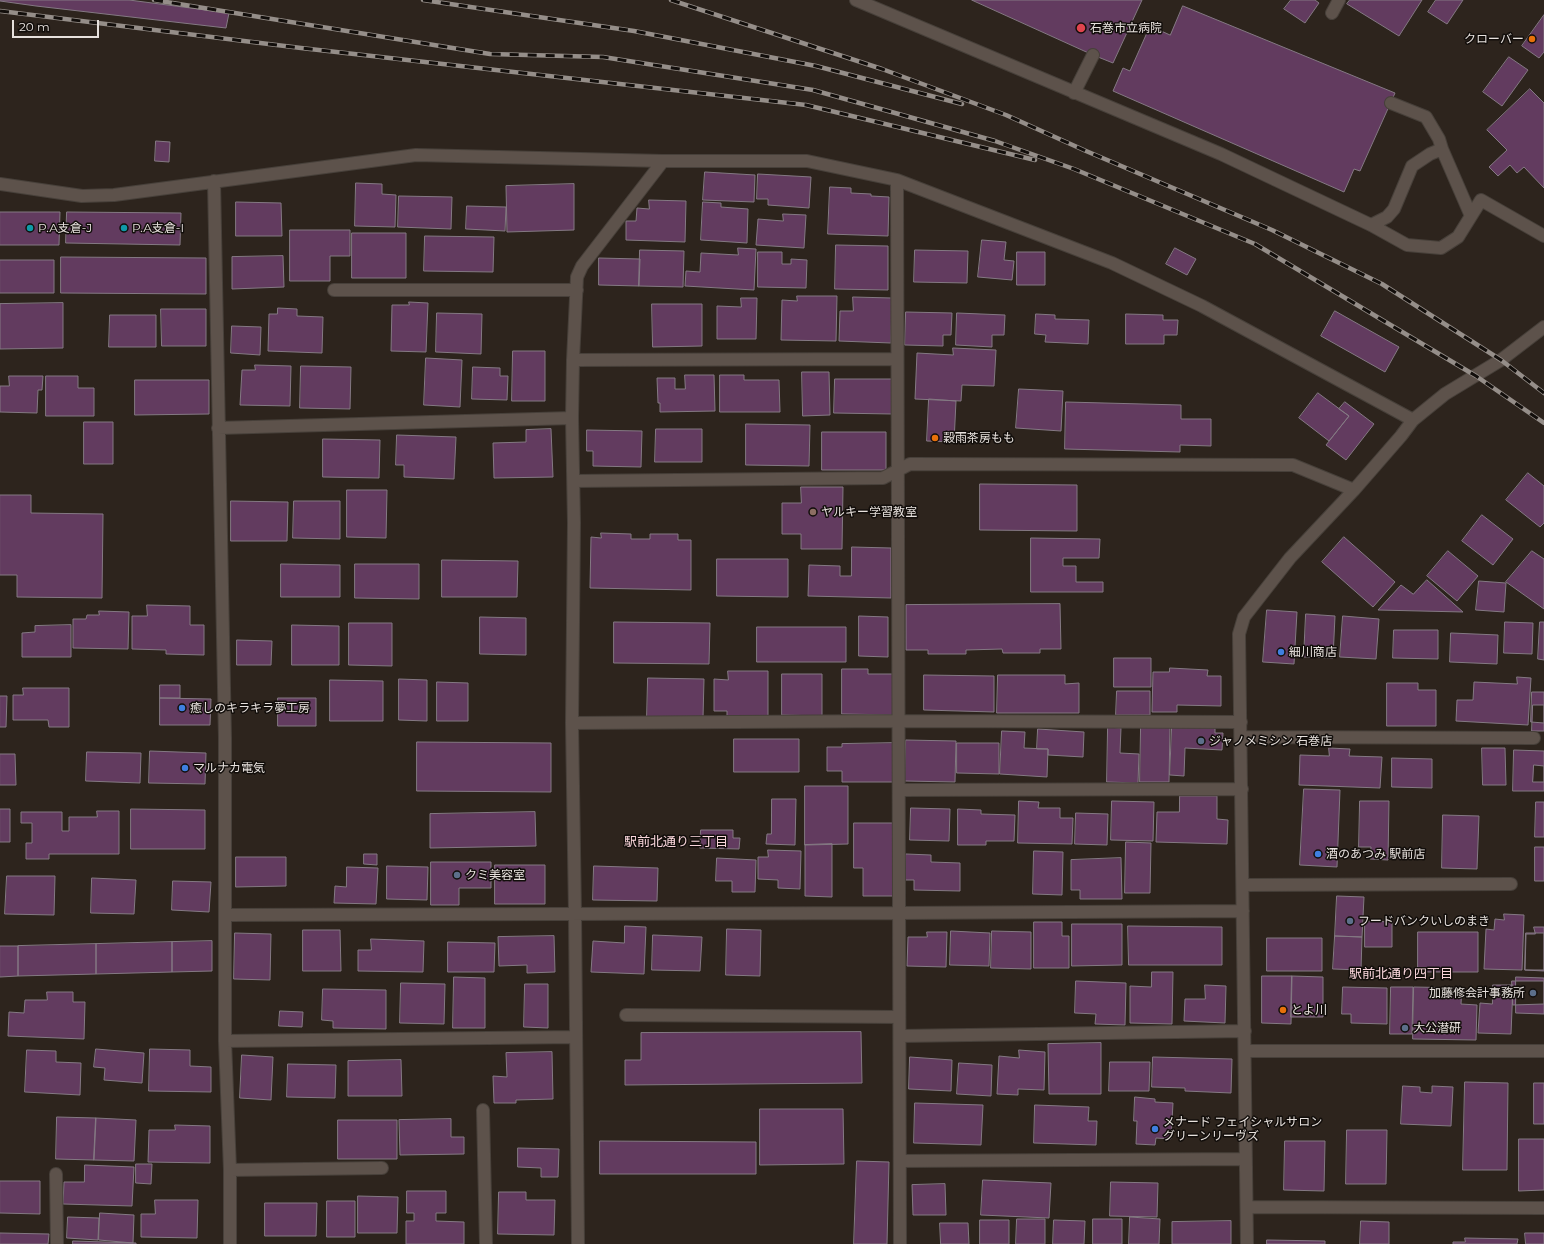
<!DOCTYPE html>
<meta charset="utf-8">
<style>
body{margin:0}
#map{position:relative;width:1544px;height:1244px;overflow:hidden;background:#2d241d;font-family:Montserrat,sans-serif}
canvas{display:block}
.scale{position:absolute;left:12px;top:20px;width:87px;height:18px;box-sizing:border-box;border:2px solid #e7e1dd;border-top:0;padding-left:5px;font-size:12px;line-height:14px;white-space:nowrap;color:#e7e1dd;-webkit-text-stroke:3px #120e0b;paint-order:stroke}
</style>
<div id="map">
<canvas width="1544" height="1244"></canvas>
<div class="scale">20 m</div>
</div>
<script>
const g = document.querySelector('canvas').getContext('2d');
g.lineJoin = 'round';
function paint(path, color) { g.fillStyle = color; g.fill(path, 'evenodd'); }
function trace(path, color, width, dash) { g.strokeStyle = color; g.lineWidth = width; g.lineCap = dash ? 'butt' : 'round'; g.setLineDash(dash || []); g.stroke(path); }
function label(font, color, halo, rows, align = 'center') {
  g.font = font + ' Montserrat,"Noto Sans JP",sans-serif'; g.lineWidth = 3; g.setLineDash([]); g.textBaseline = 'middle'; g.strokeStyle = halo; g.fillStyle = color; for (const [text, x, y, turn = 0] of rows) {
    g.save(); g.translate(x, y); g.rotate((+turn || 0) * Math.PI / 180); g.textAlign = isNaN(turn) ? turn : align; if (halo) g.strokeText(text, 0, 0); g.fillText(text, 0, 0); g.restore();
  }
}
const building = new Path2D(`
 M0,0H129L229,13L226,28L36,6L0,1Z
 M972,0H1142L1113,63L1093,55Z
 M1291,0H1315L1319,3L1305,23L1284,9Z
 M1350,0H1422L1399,36L1347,4Z
 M1436,0H1463L1447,24L1428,12Z
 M1183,6L1395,93L1360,171L1354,169L1344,192L1113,91L1123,68L1130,71L1150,26L1170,35Z
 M1544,15V52L1539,58L1522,46Z
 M1509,57L1528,70L1502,106L1483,92Z
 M1530,89L1544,103V188L1524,167L1517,173L1510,165L1498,176L1489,167L1507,150L1487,130Z
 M156,141L170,142L169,162L155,161Z
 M705,172L755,175L754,202L703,200Z
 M758,174L811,177L809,208L768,205V199H757Z
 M356,183L382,184V194L396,195L395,227L355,226Z
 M574,184V230L507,232L506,186Z
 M830,187L851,188V193L871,194V196L889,197L888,236L828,234Z
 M399,196L452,197L451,229L398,227Z
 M649,200L686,201L685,242L626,240V221H636L637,208L649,209Z
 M236,202L281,203L282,236H236Z
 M703,202L721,203V207L748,209L747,243L701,240Z
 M467,206L506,207L505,231L466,229Z
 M0,212H60L59,245H0Z
 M67,212L181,213L180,245L66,243Z
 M783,214L806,215L804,248L756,245L758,219L783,221Z
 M290,230H350V256H330V281H290Z
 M352,233H406V278H352Z
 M425,236L494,237L493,272L424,271Z
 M982,240L1006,242L1004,260L1014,261L1012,280L978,277Z
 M836,245L888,246V290L835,289Z
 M738,248L756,249L754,290L685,286L686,271L700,272L701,253L738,255Z
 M1175,248L1196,259L1187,275L1166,264Z
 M640,250L684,251L683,287L639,286Z
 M915,250L968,251L967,283L914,282Z
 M758,252H782V264H791V259L807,260L806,288L758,287Z
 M1017,252H1045V285H1017Z
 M283,256L284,287L232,289V257Z
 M61,257L206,258V294L61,293Z
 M599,258L640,259L639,286L599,285Z
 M0,260H54V293H0Z
 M797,296H837L836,341L781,340L782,300L797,301Z
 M853,297L892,298L891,343L839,341L840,311H853Z
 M741,298H757L756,339H717V306L741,307Z
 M409,302L428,303L426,352L391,351L392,305H409Z
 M63,303V348L0,349V304Z
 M652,304H702V346L653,347Z
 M278,308L297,309V316L323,317L322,353L268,351L269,314H277Z
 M161,309H206V346H162Z
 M1335,311L1399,347L1385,372L1321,336Z
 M906,312L952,313L951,335H943V346L905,345Z
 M437,313L482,314L481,354L436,352Z
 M957,313L1005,315L1004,335H992V347L956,345Z
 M1036,314L1055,315V319L1089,320L1088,344L1045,342L1046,335L1035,334Z
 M1126,314L1163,315V320H1178L1177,335H1164V344H1126Z
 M110,315H156V347H109Z
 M232,326L261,327L260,355L231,353Z
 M953,348L996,350L994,386L962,385L961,401L915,399L917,353L953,355Z
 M513,351H545V401H512Z
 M426,358L462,360L460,407L424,405Z
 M255,365L291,366L290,406L240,405L242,370H255Z
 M301,366L351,367L350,409L300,408Z
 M473,367L500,368V376H508L507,400L472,399Z
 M802,372H829L830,415L803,416Z
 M685,375H714L715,411L660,412V403H658L657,378H675V389H685Z
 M720,375H744V380H779L780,412H720Z
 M9,376H43L42,390H38L37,413L0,412V386H9Z
 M46,376H78V388H94V416H46Z
 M835,379H893L892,414L834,413Z
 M135,380H209V414L135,415Z
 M1019,389L1063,391L1061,431L1016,428Z
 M1318,393L1349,416L1329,441L1299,418Z
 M929,399L956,401L954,442L927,441Z
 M1066,402L1181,405V419H1211V446L1180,445V452L1065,449Z
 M1345,402L1374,424L1346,460L1326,445L1349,416L1339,409Z
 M84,422H113V464H84Z
 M746,424L810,425L809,466L746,465Z
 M551,429L553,477L494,478L493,443L526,442V430Z
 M656,429H702V462H655Z
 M587,430L642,431L641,467L593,466V451H587Z
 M822,432H886V470H822Z
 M397,435L456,437L454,479L404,477V465H396Z
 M323,439L380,440L379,478L323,477Z
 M1528,473L1544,486V523L1540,527L1506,500Z
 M980,484L1077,485V531L980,530Z
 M801,487H843L842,549H801V534H782V503H801Z
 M347,490H387L386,538L347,537Z
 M0,495H31V513L103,514L102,598L17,597V575H0Z
 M231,501L288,502L287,541H231Z
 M294,501H340V539L293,538Z
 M1482,515L1513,539L1493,565L1462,541Z
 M601,533L631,534V539H650V534H678V540H691V590L590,588L591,537L601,538Z
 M1344,537L1395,582L1373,607L1322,562Z
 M1031,538L1100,539L1099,558H1063V566H1076V582H1103V592H1031Z
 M852,547L891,548V598L808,596L809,565L840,566V576H851Z
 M1448,551L1478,576L1457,601L1427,576Z
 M1532,551L1544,559V609L1506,582Z
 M717,559H788V597L717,596Z
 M442,560L518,561L517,597H442Z
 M281,564L340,565V597H281Z
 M355,564H419V599L355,598Z
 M1427,580L1463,612L1378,610L1401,585L1413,594Z
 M1479,581L1506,583L1504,612L1476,610Z
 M1060,604L1061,649H1040V653H1003L1002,649L966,650V654H928V650H906V605Z
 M147,605L190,606V625H204V655L166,654V650L132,649V616H147Z
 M1267,610L1297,612L1294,664L1263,662Z
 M99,611L129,612L128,649L73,648V619H86L87,615H99Z
 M1306,614L1335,616L1333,658L1304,657Z
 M859,616L888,617V657L859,656Z
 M1343,616L1379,619L1376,659L1340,657Z
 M480,617L526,618V655L480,654Z
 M614,622L710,623L709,664L614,663Z
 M1505,622L1533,623L1532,654L1504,653Z
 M1540,622H1544V660L1538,659Z
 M349,623H392V666L349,665Z
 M71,625V657H22V633L35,632V626Z
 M292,625L339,626V665H292Z
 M757,627H846V662H757Z
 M1394,630H1438V659L1393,658Z
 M1451,633L1498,635L1497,664L1450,662Z
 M237,640L272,641L271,665H237Z
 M1114,658H1151V687H1114Z
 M1170,668L1208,670L1207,676H1221V706L1177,705V712H1152L1153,672H1169Z
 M842,669H868V674H895V715L842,714Z
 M728,671H768V719L727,718V711H714V679L728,680Z
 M782,674H822V716L782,715Z
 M924,675L994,676V712L924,710Z
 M998,675H1065V684L1079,683V713H997Z
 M1517,677L1531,678L1528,725L1456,721L1457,700H1473L1474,682L1517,684Z
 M648,678L704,679L703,718H647Z
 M399,679L427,680V721L399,720Z
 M330,680L383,681V721H330Z
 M437,682L468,683V721H437Z
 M1387,683H1418V690H1436V726H1387Z
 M160,685H180V698H160Z
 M23,688H69V727H49L48,720H13V695H23Z
 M1117,691H1150V715H1116Z
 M1532,692H1544V723L1531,722Z
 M0,696H7L6,727H0Z
 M160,698L211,699L210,725H160Z
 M278,698H316V726H278Z
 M1533,705H1544V731H1532Z
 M1141,726L1170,727L1169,782H1140Z
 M1108,727L1121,728L1120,753L1139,754L1138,783L1107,782Z
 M1172,727L1215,728V733H1223L1222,750L1185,748L1184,776L1170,775Z
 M1038,729L1084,732L1083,757L1048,755V749H1037Z
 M1002,731L1025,732L1024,748L1048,749L1047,777L1000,774Z
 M734,739H799V772H734Z
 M906,740L956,741L955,782L905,781Z
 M417,742L551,743V792L417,791Z
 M895,743V782H842V771H827V747H842V744Z
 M957,743H999V774L957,773Z
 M1329,748L1350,749L1349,756L1382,757L1380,788L1299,785L1300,755L1329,756Z
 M1482,748H1505L1506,785H1483Z
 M1514,750L1544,751V791H1513Z
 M150,751L206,753L205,784L149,783Z
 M87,752L141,753L140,783L86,781Z
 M0,754H15L16,785H0Z
 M1392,758L1432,759V788L1392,787Z
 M1534,765L1544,766V782H1533Z
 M805,786H848V844L805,845Z
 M1304,789L1340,790L1337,867L1300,865Z
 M1180,796H1217V819L1228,820L1227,844L1156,842L1157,812H1179Z
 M772,799H796L795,845L766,844L767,834H771Z
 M1019,801L1039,802L1038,808H1060V818H1073L1072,844L1018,843Z
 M1112,801L1154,802L1153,841L1111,840Z
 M1360,801H1389L1388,860L1370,859L1371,847H1359Z
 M1536,802H1544V837H1535Z
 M911,808L950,809L949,841L910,840Z
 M0,809H10V842H0Z
 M131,809L205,810V849H131Z
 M958,809L981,810V814L1015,815L1014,841H986V845H958Z
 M97,811H119V854H49V859H26V843H32V823H21V812H62V831H69V817H97Z
 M535,812L536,846L430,848V814Z
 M1076,813L1108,814L1107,845L1075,844Z
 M1443,815L1479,816L1477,869L1442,868Z
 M854,823H897V896H863V868H854Z
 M701,830H733V838H740L739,849L700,848Z
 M1126,842L1151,843L1150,893H1125Z
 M832,844V897L805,896V845Z
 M1535,847H1544V881H1535Z
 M768,850L801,851L800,889L778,888V880L758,879V857H768Z
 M1034,851L1063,852L1062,895L1033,894Z
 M364,854H377V865L364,864Z
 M906,854L931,855V862L960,863V891L914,890V880H905Z
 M236,857H286V886L236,887Z
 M717,858L756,860L755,892H732V881H716Z
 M1121,858L1122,899H1080V890H1071V860Z
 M431,862H491V888H459V905H431Z
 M495,865H545V904H495Z
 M387,866L428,867L427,900L387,899Z
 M594,866L658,868L657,901L593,900Z
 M347,867L378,868L376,904L334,903L335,886L346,887Z
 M7,876H55L54,915L5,914Z
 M92,878L136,880L134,914L91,913Z
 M173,881L211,882L209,912L172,910Z
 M1337,896L1364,897L1362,937L1335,936Z
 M1504,914L1524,915L1522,970L1484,969L1486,929L1494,930L1495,919L1504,920Z
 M1365,921L1392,922V947H1365Z
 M1034,922H1062V936H1069V968H1034Z
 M1072,924H1122V965L1072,966Z
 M625,926L646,927L644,974L591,972L593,941L624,943Z
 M1128,926L1222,927V965H1129Z
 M1534,927H1544V971L1525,970L1526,934H1535Z
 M727,929L761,930L760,976L726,975Z
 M303,930H340L341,971H303Z
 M951,931L990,933L989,966L950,965Z
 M992,931L1031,932V969L991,968Z
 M927,932H947L946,967L907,966L908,937H927Z
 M1418,932H1478V972H1418Z
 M235,933L271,934L270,980L234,979Z
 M1526,933H1544V970H1525Z
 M653,935L702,937L700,971L652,970Z
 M554,936L555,972L527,973V965L499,966L498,937Z
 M1335,936L1362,937L1361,970L1333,969Z
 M1267,938H1322V971H1267Z
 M371,939L424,941L423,972L358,971V950H371Z
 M212,941V971L172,972V942Z
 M172,942V972L96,974V944Z
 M448,942L495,943L494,972H448Z
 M96,944V974L18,976V946Z
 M0,946H18V976L0,977Z
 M1152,972H1173L1172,1024L1130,1023V986L1151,987Z
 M1262,976H1292L1291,1024L1262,1023Z
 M1292,976L1323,977V1017H1291Z
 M454,977L485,978V1028H453Z
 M1516,977L1544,978V1014L1516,1013Z
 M1076,981L1126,983L1125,1025L1095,1024L1096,1014L1075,1013Z
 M1512,981H1544V1004L1513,1005Z
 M401,983L445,984L444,1024L400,1023Z
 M525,984H548V1028L524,1027Z
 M1205,985L1226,986L1225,1023L1184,1021L1185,999H1205Z
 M1493,985H1513L1511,1034L1478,1033L1480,1003L1492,1004Z
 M1343,987L1387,988V1024L1351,1023V1014H1342Z
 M1391,987H1413L1412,1034H1390Z
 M1414,987L1462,988L1461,1004L1477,1005L1476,1040L1413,1039Z
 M323,989L386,990V1029L333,1028V1021L322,1020Z
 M47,992H73V1002H85L84,1039L8,1036L9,1012L24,1013L25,1000H47Z
 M280,1011L303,1012L302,1027L279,1026Z
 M861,1032L862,1083L625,1085V1060H641V1033Z
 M1101,1043V1094H1049L1048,1044Z
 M96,1049L144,1053L142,1083L104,1080L105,1068L94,1067Z
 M150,1049L190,1050V1066L211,1067V1092L149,1091Z
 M27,1050L56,1051V1062L81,1063L80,1095L25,1092Z
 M1019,1050L1045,1052L1044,1090L1018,1089V1095L997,1094L999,1056L1019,1058Z
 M552,1052L553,1099L516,1100V1103H494L493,1076L507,1077L506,1053Z
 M242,1055L273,1057L271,1100L240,1098Z
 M910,1057L952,1060L951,1091L909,1089Z
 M1153,1057L1232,1059L1231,1093L1185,1091V1088L1152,1087Z
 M401,1060L402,1096H348V1061Z
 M1110,1062H1150L1149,1091H1109Z
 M959,1063L992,1065L991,1096L957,1094Z
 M288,1064L336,1065L335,1098L287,1097Z
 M1465,1082L1508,1083L1507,1170H1463Z
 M1534,1083H1544V1124H1534Z
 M1403,1086L1420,1087V1092L1432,1093V1086L1453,1087L1451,1126L1401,1124Z
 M1135,1097L1155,1099V1102L1173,1103L1171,1139L1156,1138L1155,1145L1136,1144L1137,1121H1134Z
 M915,1103L983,1105L981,1145L914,1143Z
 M1035,1105L1089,1107L1088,1121H1097L1096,1145L1034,1143Z
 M760,1109H843L844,1164L760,1165Z
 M57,1117L96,1118L94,1160L56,1159Z
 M96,1118L136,1120L134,1161L94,1160Z
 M451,1119V1137H464V1154L400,1155L399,1120Z
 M338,1120H397V1159H338Z
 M175,1125L210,1126V1163L148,1162L149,1130H175Z
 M1347,1130H1387L1386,1184H1346Z
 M1519,1139H1544V1190L1519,1191Z
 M600,1141L756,1142V1174H600Z
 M1285,1141H1325L1324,1191L1284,1190Z
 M518,1148L559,1149L558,1177H541V1168L518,1167Z
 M857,1161L889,1162L887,1244H854Z
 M136,1164H152L151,1184L136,1183Z
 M85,1165L134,1167L132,1206L63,1204L64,1182H84Z
 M983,1180L1051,1183L1049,1218L981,1215Z
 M0,1181H40V1214L0,1213Z
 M1111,1182L1158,1183L1157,1217L1110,1216Z
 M945,1184L946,1215H913L912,1185Z
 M407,1191H446V1213H436V1221L464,1222V1244H406V1221H414V1213H407Z
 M499,1192H526V1200H555L554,1235L498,1234Z
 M358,1196L398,1197L397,1233H358Z
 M155,1200H198L197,1238L141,1237V1214H155Z
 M327,1201H355V1237H327Z
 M265,1203H317L316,1236H265Z
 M100,1213L134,1215L133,1243L99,1240Z
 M68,1217L99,1218L98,1240L67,1238Z
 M1130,1217L1160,1219L1159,1244H1129Z
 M1017,1219H1045V1244H1016Z
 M1093,1219H1122V1244H1093Z
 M980,1220H1009V1244H980Z
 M1054,1220L1085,1221L1084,1244H1053Z
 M1231,1221V1244H1172V1222Z
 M1361,1221L1389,1222V1244H1360Z
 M940,1223H968L969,1244H941Z
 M0,1233L49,1234L48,1244H0Z
 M1525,1233H1544V1244H1526Z
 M1465,1238L1518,1239L1517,1244H1453V1242H1465Z
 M1267,1240L1325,1241V1244H1267Z
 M73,1241L136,1243V1244H73Z`);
const minor = new Path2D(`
 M856,0L1221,154L1371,225L1407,245L1441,248L1458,237L1481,200L1544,236
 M1332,13L1339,0
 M1074,93L1093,55
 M1391,103L1426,117L1439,139L1442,149L1471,216
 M897,180L900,1244
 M214,181L225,738V1041L230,1170V1244
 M0,184L82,196L114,195L416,155L663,161H807L897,180L1112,263L1202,306L1413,420
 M1371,225L1387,217L1394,209L1412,166L1430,154L1442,149
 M334,290H577
 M573,360L897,359
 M218,428L572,418
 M574,481L883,478L910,464L1293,465L1354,490
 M572,723L898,721L1241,722
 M1241,737L1534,738
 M899,790L1242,789
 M1243,885L1511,884
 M225,915L899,913L1243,911
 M626,1015L899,1017
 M900,1036L1245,1031
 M225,1041L576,1037
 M1245,1051H1544
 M483,1110L486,1244
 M900,1161L1246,1159
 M230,1170L382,1168
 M56,1174L57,1244
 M1247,1207L1544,1208
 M578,1244L575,914L572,723L574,523L572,418L573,360L577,277L582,266L663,161
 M1247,1244L1239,634L1244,617L1290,558L1354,490L1401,436L1413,420L1445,394L1501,360L1544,327`);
const rail = new Path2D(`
 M154,0L490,54L603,57L813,90L995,141L1074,169L1255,244L1476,376L1544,423
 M423,0L634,31L816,66L962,104
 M671,0L882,69L1006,115L1086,151L1272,230L1382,284L1501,360L1544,393
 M0,11L301,48L806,105L1035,160`);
const markers = [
 [1081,28,5,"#e0444e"],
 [1532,39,4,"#e8710a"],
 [30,228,4,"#0f9aa8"],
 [124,228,4,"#0f9aa8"],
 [935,438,4,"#e8710a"],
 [813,512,4,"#8d6e63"],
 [1281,652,4,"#3f7fe0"],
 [182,708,4,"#3f7fe0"],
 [1201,741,4,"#5c6f8a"],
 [185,768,4,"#3f7fe0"],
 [1318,854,4,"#3f7fe0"],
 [457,875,4,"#5c6f8a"],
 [1350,921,4,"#5c6f8a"],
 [1533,993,4,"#5c6f8a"],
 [1283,1010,4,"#e8710a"],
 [1405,1028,4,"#5c6f8a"],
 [1155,1129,4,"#3f7fe0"]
];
const poiNames = [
 ["石巻市立病院",1090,28],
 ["クローバー",1524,39,"right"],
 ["P.A支倉-J",38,228],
 ["P.A支倉-I",132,228],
 ["穀雨茶房もも",943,438],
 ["ヤルキー学習教室",821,512],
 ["細川商店",1289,652],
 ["癒しのキラキラ夢工房",190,708],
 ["ジャノメミシン 石巻店",1209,741],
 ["マルナカ電気",193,768],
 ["酒のあつみ 駅前店",1326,854],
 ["クミ美容室",465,875],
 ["フードバンクいしのまき",1358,921],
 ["加藤修会計事務所",1525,993,"right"],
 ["とよ川",1291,1010],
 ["大公潜研",1413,1028],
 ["メナード フェイシャルサロン",1163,1122],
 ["グリーンリーヴズ",1163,1136]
];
const neighbourhoodNames = [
 ["駅前北通り三丁目",676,842],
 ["駅前北通り四丁目",1401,974]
];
paint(building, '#623b5f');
trace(building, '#847983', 1);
trace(minor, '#47403a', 14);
trace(minor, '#5d524b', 12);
trace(rail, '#958e89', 4.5);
trace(rail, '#120e0b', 3, [9]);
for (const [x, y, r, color] of markers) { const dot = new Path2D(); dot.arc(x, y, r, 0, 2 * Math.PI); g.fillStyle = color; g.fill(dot); trace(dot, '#120e0b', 1.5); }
label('12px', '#e7e1dd', '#120e0b', poiNames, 'left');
label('13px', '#f9d5db', '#120e0b', neighbourhoodNames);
</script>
